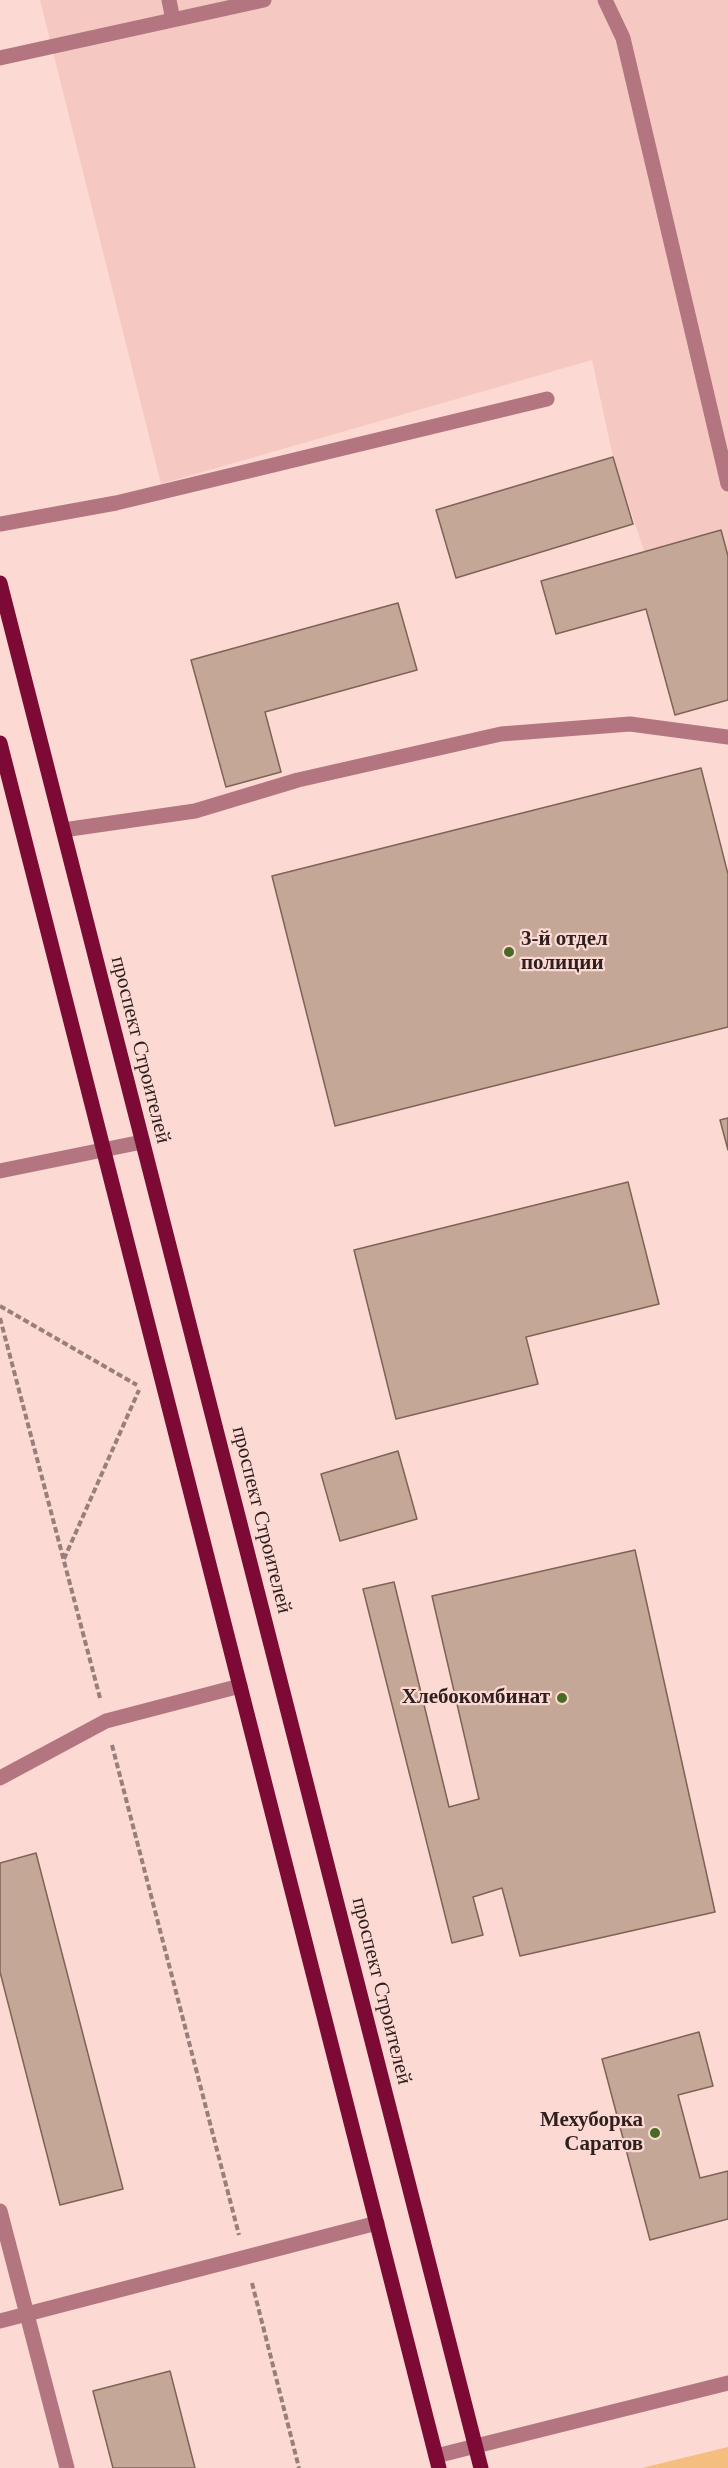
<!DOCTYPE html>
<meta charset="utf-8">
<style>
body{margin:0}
canvas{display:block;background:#fdd9d3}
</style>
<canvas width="728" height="2468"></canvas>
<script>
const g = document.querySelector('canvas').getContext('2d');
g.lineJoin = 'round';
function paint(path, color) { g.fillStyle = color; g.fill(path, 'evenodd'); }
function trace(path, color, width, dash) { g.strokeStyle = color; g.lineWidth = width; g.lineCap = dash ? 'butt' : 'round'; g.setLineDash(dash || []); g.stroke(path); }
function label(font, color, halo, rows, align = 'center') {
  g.font = font + ' Georgia,serif'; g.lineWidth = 4.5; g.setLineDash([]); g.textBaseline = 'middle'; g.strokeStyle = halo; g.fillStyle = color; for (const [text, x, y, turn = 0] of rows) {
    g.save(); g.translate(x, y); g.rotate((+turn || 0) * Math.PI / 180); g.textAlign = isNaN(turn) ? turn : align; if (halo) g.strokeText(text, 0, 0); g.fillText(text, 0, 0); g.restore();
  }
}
const built = new Path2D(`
 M40,0H728V556L721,530L644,551L613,457L592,360L161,484Z`);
const green = new Path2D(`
 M728,2447V2468H642Z`);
const building = new Path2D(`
 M613,457L633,524L456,578L436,510Z
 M721,530L728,556V700L675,715L646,609L556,634L541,581Z
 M398,603L417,670L265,712L281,772L226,787L191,660Z
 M701,768L728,874V1027L335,1126L272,876Z
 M728,1118V1150L720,1120Z
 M628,1182L659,1304L526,1337L538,1384L396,1419L354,1250Z
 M398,1451L417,1519L340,1541L321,1474Z
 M635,1550L715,1912L520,1956L502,1888L473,1897L483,1935L452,1943L363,1589L394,1582L449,1807L479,1799L432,1596Z
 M36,1853L123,2189L60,2205L0,1972V1863Z
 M699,2032L713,2086L678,2095L700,2178L728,2171V2219L650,2240L602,2059Z
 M170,2371L195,2468H113L93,2391Z`);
const path = new Path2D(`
 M0,1306L137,1385
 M0,1318L100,1698
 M64,1559L139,1390
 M112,1745L239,2235
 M252,2283L299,2468`);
const minor = new Path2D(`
 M169,0L173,20
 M605,0L623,38L728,484
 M0,58L264,0
 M0,524L116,503L547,399
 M63,830L195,811L298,780L501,734L630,724L728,737
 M0,1171L142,1142
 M0,1778L106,1721L240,1686
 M0,2211L67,2468
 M0,2321L377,2223
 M436,2456L728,2383`);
const major = new Path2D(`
 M0,583L481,2468
 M0,743L439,2468`);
const markers = [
 [509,952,6,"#486b23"],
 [562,1698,6,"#486b23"],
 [655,2133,6,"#486b23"]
];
const poiNames = [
 ["3-й отдел",521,940,"left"],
 ["полиции",521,964,"left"],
 ["Хлебокомбинат",550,1698],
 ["Мехуборка",643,2121],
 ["Саратов",643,2145]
];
const streetNames = [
 ["проспект Строителей",140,1050,76],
 ["проспект Строителей",261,1520,76],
 ["проспект Строителей",381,1991,76]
];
paint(built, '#f5c9c2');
paint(green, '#f4be7f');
paint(building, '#c4a797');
trace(building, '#7e6455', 1.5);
trace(path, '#987f7b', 4, [6, 3]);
trace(minor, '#b37681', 15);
trace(major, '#7d0a34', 15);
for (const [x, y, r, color] of markers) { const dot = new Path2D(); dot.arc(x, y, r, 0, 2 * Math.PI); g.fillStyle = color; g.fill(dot); trace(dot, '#fdd9d3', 2); }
label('bold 21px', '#2d201e', '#fdd9d3', poiNames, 'right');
label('21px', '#2d201e', '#fdd9d3', streetNames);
</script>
